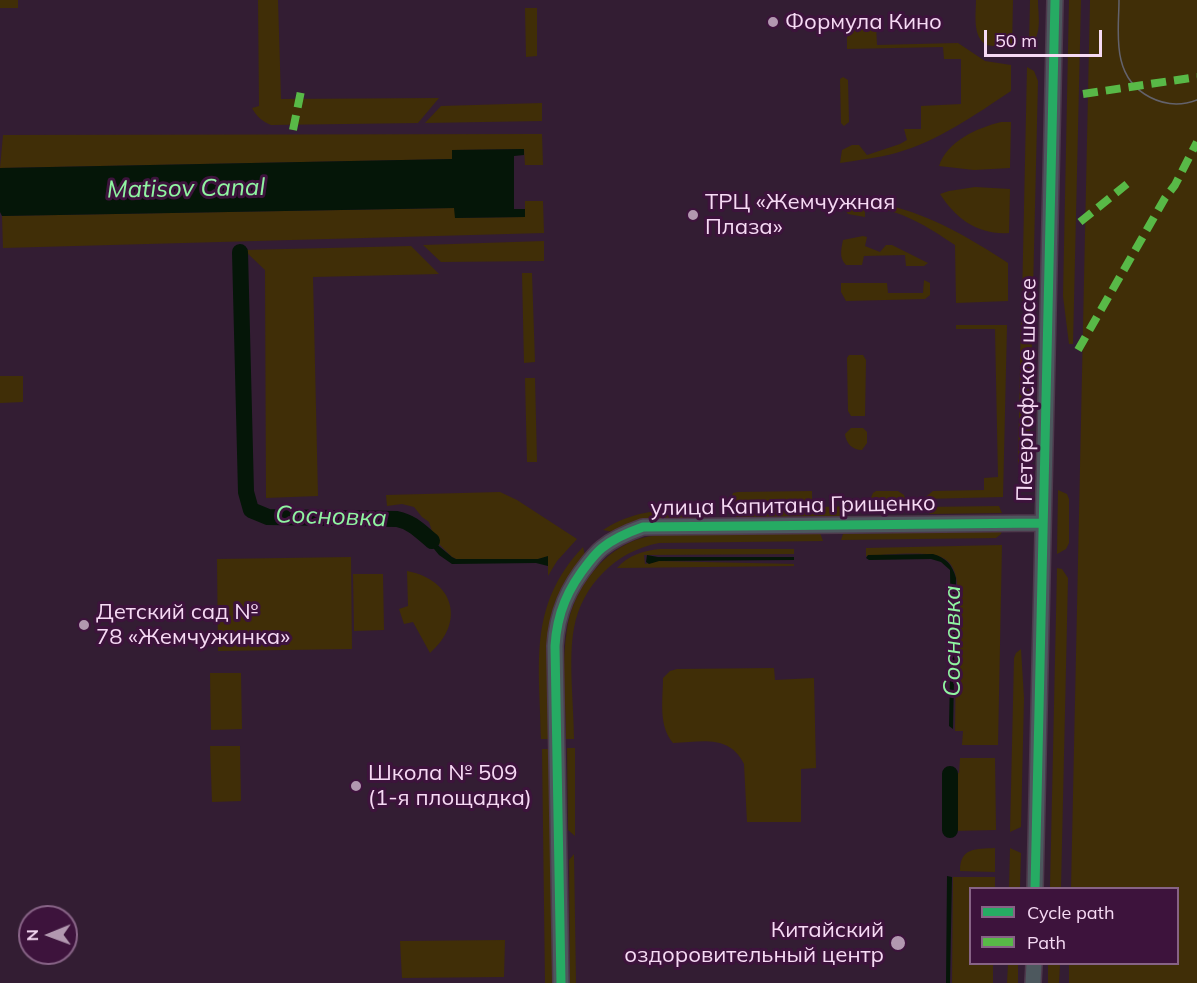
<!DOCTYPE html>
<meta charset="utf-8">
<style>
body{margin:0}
#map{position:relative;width:1197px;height:983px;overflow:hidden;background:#331d33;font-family:Mulish,sans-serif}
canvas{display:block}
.legend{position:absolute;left:969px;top:887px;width:210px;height:78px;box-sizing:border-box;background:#3d133c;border:2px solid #876386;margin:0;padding:8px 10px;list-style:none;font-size:18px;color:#f6daf4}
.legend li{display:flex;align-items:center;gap:12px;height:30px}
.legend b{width:30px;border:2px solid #876386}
.north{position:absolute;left:18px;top:905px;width:60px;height:60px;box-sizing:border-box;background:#3d133c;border:2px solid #876386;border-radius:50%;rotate:269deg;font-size:16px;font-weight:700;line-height:24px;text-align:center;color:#f6daf4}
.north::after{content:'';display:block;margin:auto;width:21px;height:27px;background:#b298b0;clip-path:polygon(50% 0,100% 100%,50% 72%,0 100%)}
.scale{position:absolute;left:984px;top:30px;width:118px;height:27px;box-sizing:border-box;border:3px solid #f6daf4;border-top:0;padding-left:8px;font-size:18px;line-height:21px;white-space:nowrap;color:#f6daf4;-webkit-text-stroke:4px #3d133c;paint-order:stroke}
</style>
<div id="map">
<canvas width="1197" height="983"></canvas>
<ul class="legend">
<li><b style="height:8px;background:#26ab63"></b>Cycle path</li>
<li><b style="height:8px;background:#58b947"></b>Path</li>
</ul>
<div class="north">N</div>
<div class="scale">50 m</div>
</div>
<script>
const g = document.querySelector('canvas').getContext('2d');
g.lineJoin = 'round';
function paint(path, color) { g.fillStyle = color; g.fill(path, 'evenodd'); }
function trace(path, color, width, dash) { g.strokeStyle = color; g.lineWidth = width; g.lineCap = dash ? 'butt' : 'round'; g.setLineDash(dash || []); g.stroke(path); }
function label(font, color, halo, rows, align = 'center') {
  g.font = font + ' Mulish,sans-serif'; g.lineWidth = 6; g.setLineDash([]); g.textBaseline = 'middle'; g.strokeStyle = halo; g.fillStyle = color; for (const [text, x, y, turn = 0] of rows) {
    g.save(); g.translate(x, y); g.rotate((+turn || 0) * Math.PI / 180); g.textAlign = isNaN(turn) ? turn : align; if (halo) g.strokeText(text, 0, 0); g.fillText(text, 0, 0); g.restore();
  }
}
const green = new Path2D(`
 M0,0H18V8H0Z
 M258,0H278L281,99L439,98L418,123L271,125C262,121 257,117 252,108L259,106Z
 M976,0H1013L1012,47C1005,46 994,47 987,45C972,38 976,13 976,0Z
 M1030,0H1038C1038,16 1043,36 1029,46Z
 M1069,0H1081L1073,344H1069L1063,296Z
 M1090,0H1197V983H1069V964H1178V888H1071Z
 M525,8H537V56L526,57Z
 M876,25L877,45L958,43L985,61L1011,65V91C975,115 938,141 896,153C878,158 858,160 840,163L842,150L852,145H859L867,155L900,144L907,140L904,129H921V106L961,104V59H944L943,47L847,49V26Z
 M1027,67L1034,71L1038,81L1033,291L1022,301Z
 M843,77L848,80L849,122L844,126L841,123L840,79Z
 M542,103V121L425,123L441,106Z
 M1001,122H1011L1010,168L974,170L939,166C947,141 977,128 1001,122Z
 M542,134L543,165H525L524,149L453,150V159L0,168L3,135Z
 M975,187L1010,189L1009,233C978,235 956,219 940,194L949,191Z
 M841,200C857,202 873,202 888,205C932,216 970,238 1008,263V301L956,303L955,245C928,227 898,207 865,208V217L848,214L842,206Z
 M525,201H543L544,233L3,248L2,216L455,208V218L525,217Z
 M863,236L867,237L865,246L880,252L886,245H892L928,263L924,266H906L905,255L864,256L862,265H846C839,258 841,250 843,240Z
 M544,241V261L441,262L423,245Z
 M411,246L439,274L313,277L318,496L266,498L265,270L244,250Z
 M522,273H532L535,362L524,363Z
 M924,280L930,283V295L925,299L846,301L841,292V283H887L888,293H923Z
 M1021,320L1026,324L1032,338L1029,473L1020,468L1018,463Z
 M956,325H1007L1003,497L923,499L933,491L984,490V478L998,477L995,329H956Z
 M849,355H863L866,360L865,416H851L848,411L847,358Z
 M0,376H23V402L0,403Z
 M525,378H535L537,462H527Z
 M851,428H863L867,432V443L862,450C852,450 846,443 845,434Z
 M1058,490L1067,494L1069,499V543L1066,549L1057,554Z
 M812,491V501L730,502L733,493L738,492Z
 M876,491H898L904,495L905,499L870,500L873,493Z
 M500,492L517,500L577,539L557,561L548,576V557L538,559H456L452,557L435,540L429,522L422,517L414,507L402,504L387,506L386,495Z
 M853,506L846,516L737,517L730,510Z
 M999,506L1002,513L930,514L923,507Z
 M713,510L705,517L647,520L613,532L603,530C639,507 671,510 713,510Z
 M1002,531L1001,534L996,538L841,540L843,534Z
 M820,533L823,541L659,543C616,551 582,585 574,628C568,659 574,706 574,739H566C566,703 561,664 567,629C572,593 599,555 633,541C655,532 682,535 706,535C744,534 782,534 820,533Z
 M1002,545L998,745H962L963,731H955L957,582C955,572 953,563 943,558C930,550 883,555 866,556V548Z
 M583,547L585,555C574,570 561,586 555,603C542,638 549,701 549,739H541C540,665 527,606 583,547Z
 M660,549H794V554L644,555L645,564L658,561L794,564V566L617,568C629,555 642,551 660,549Z
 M351,557L352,649L218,651L217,559Z
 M1057,568L1062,569L1068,578L1061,888H1050Z
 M407,571C454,580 466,622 430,653L413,622L404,624L399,609L408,606Z
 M353,574H383L384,630L354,631Z
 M1021,649L1024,698L1021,827L1010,832L1014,658L1016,653Z
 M774,668L775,680L814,678L816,768L801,769V822H747L744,764C729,734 702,742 673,743C658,725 663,700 663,678L670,671L677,669Z
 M210,673H241L242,729L211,730Z
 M210,746H240L241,801L212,802Z
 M567,748H575V836L568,830Z
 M542,749H549L553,983H545Z
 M960,758H995L996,830L952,831V774L959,773Z
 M995,848V872L960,871C960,847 976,849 995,848Z
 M1010,848L1021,853L1020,888H1009Z
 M574,854L576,983H570L569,860Z
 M953,877H995V888H970V964H993V983H952Z
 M505,940L504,977L402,978L400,941Z
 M1008,964H1018V983H1007Z
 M1048,964H1060L1059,983H1048Z`);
const water = new Path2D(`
 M524,149V155L514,156V209H525V217L455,218L454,208L2,216L0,212V168L452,159V150Z
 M416,527L452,557L456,559H538L548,556V566L536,563L452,564L439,555Z
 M933,554C946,558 952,564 956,578L953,729L949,726L951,625L950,570L941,562L931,559L869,560L866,558L868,555Z
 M647,555L658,557H794V560L659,561L649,564L646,562Z
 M947,876L952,877L950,983H946Z`);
const canal = new Path2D(`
 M240,252L246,492L251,510L268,517L397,519C412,522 420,531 432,541
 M950,830V774`);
const street = new Path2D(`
 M1035,888L1055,0
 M561,983L555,646C557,613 568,588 589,562C593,557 597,552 602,548C614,538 629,532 643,527L1043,523
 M1033,983L1034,964`);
const tram = new Path2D(`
 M1119,0C1119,19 1116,41 1121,60C1129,94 1165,112 1197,100`);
const quiet = new Path2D(`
 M1083,94L1197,77
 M293,130L301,91
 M1080,222L1127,184
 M1078,350L1165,198L1175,185L1197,142`);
const cycleway = new Path2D(`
 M1035,888L1055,0
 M561,983L555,646C557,613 568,588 589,562C593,557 597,552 602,548C614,538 629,532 643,527L1043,523`);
const markers = [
 [773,22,6,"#b298b0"],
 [693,215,6,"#b298b0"],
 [84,625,6,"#b298b0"],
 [356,786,6,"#b298b0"],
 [898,943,8,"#b298b0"]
];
const poiNames = [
 ["Формула Кино",785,22],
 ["ТРЦ «Жемчужная",705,202],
 ["Плаза»",705,227],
 ["Детский сад №",96,612],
 ["78 «Жемчужинка»",96,637],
 ["Школа № 509",368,773],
 ["(1-я площадка)",368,798],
 ["Китайский",884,930,"right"],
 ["оздоровительный центр",884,955,"right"]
];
const streetNames = [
 ["Петергофское шоссе",1027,390,-89],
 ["улица Капитана Грищенко",793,506,-1]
];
const waterNames = [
 ["Matisov Canal",186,189,-1],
 ["Сосновка",331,517,2],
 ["Сосновка",953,641,-90]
];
paint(green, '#402e07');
paint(water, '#051608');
trace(canal, '#051608', 16);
trace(street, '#4d394c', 18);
trace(street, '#4d585e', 15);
trace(tram, '#63626c', 1.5);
trace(quiet, '#58b947', 8, [15, 8]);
trace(cycleway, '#26ab63', 9);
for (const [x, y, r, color] of markers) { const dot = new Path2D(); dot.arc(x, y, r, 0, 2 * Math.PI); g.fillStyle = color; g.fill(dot); trace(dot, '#3d133c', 2); }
label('22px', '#f6daf4', '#3d133c', poiNames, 'left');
label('22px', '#f6daf4', '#3d133c', streetNames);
label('italic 24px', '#90f5a2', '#3d133c', waterNames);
</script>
